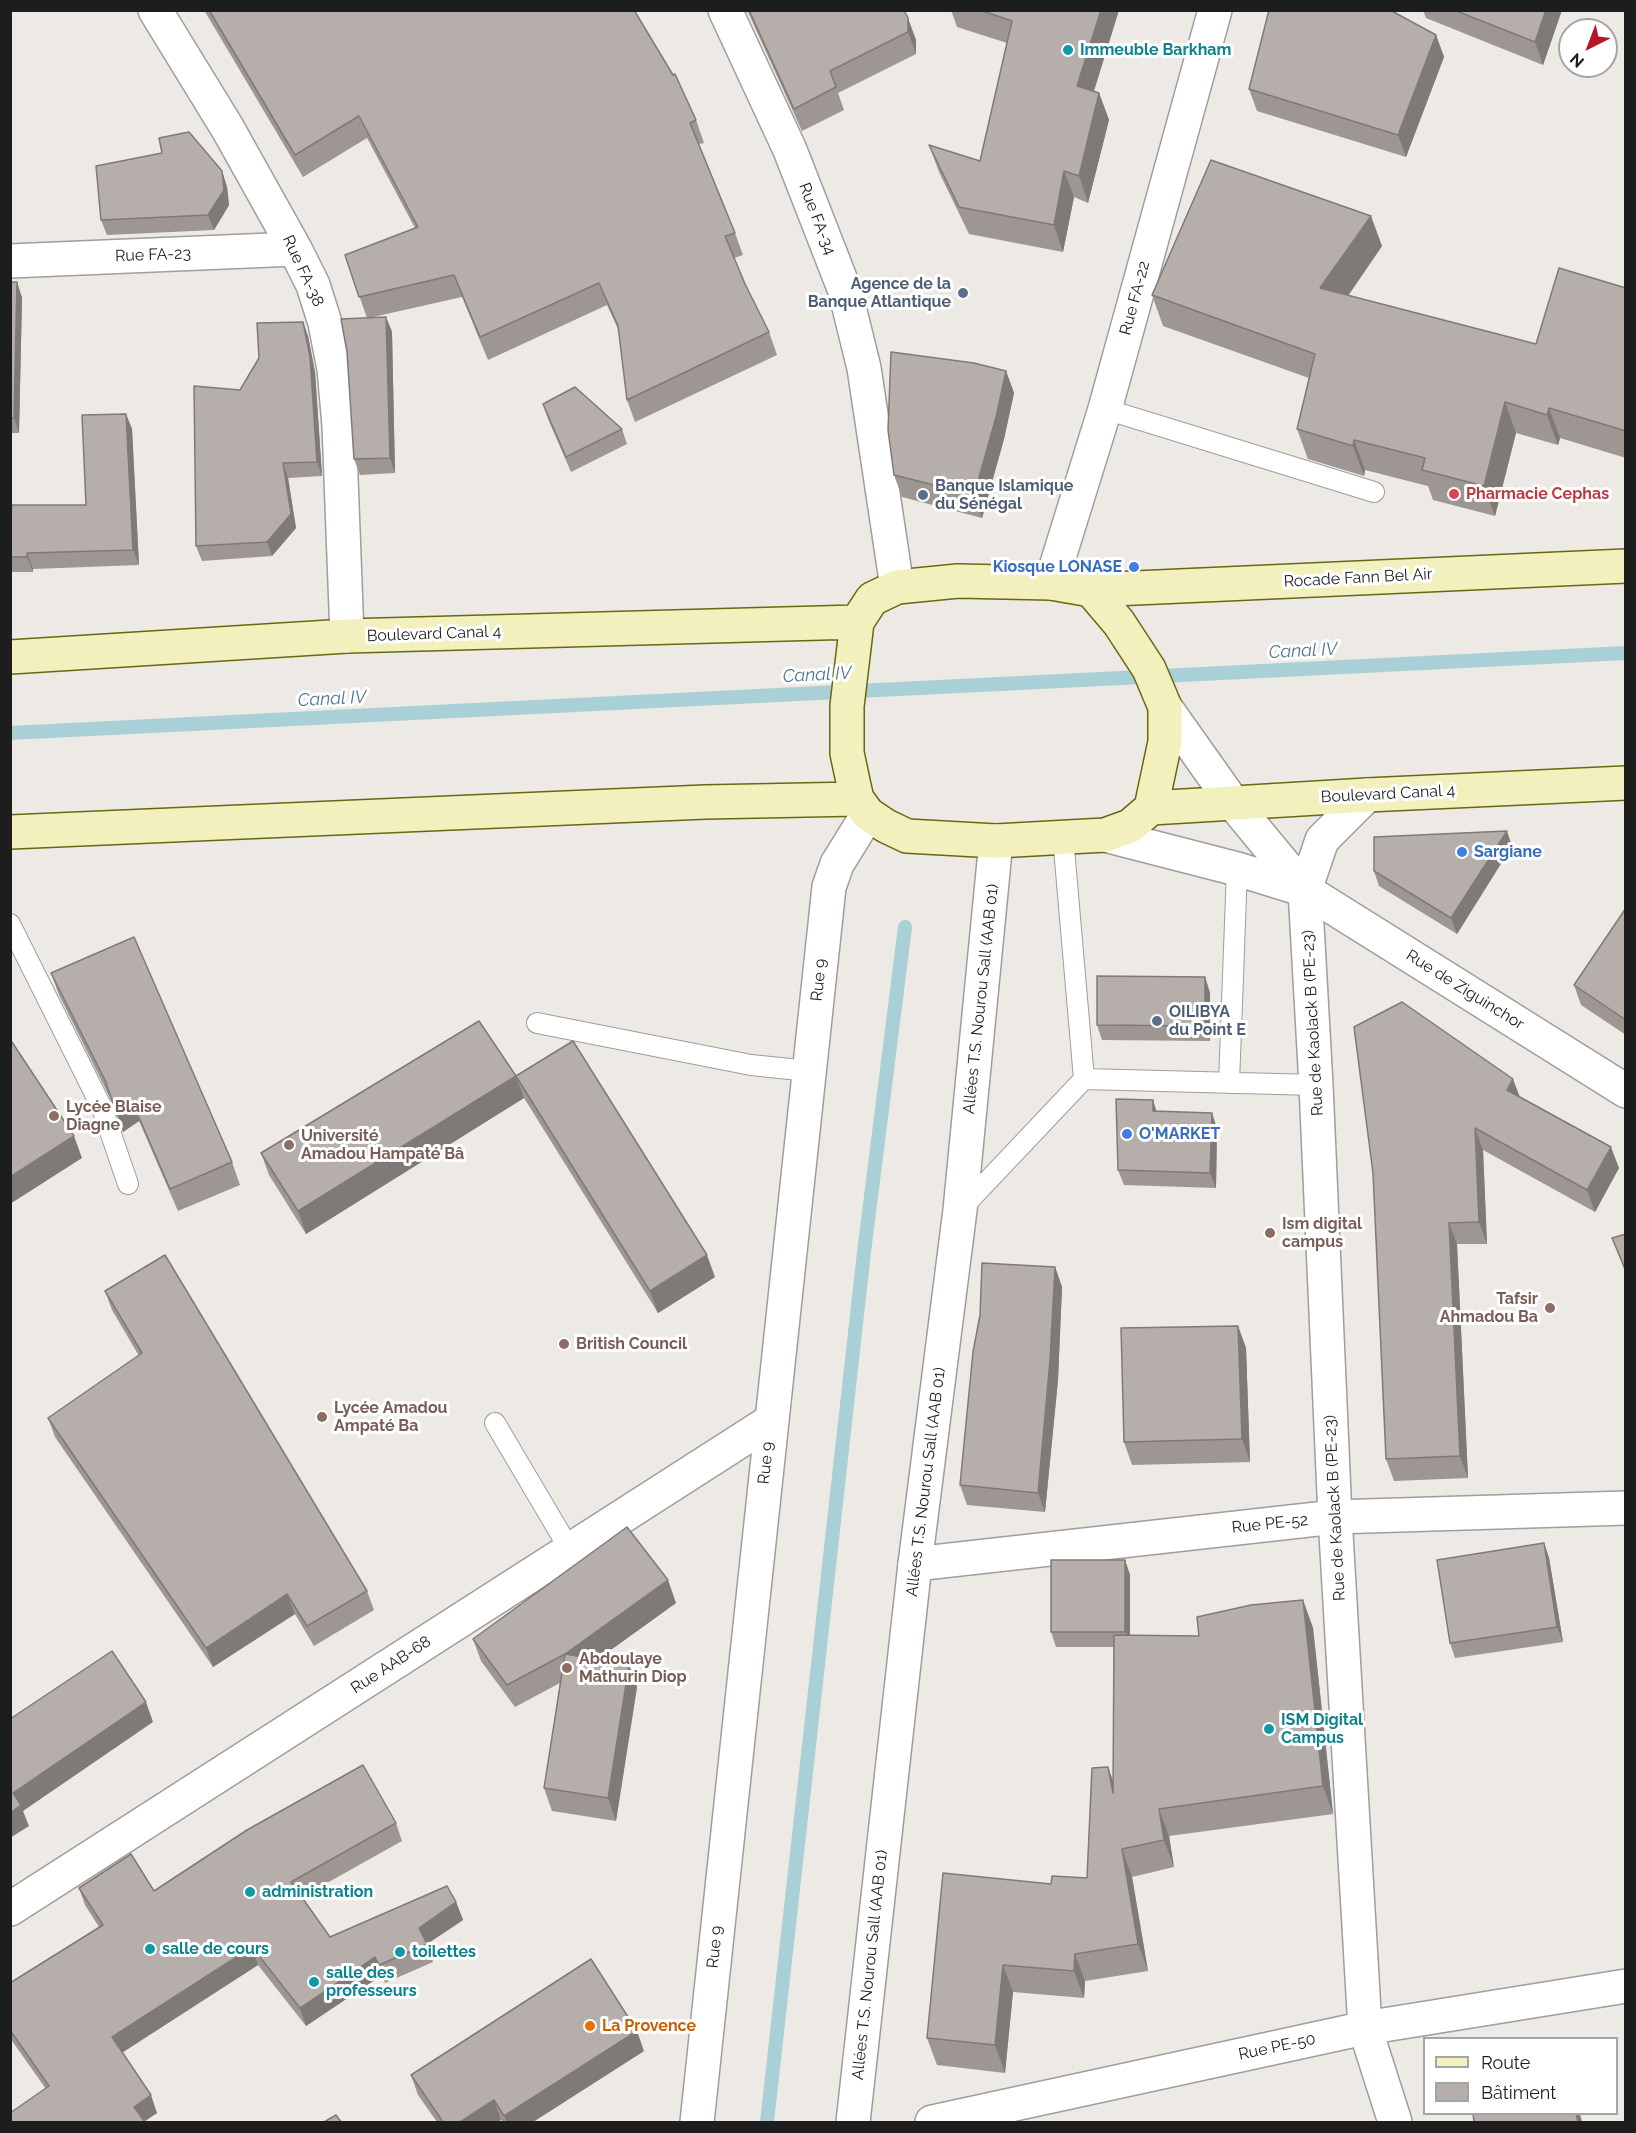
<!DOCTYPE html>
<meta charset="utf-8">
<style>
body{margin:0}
#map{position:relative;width:1636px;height:2133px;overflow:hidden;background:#ede9e4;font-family:Raleway,sans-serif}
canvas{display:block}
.frame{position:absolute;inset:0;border:12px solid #1d1d1d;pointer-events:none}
.legend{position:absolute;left:1423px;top:2037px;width:195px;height:78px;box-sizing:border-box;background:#fff;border:2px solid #a5a5a5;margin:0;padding:8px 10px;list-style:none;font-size:18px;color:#1d1d1d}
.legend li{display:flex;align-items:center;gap:12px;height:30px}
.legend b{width:30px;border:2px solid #a5a5a5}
.north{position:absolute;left:1558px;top:18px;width:60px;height:60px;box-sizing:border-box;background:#fff;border:2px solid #a5a5a5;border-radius:50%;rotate:222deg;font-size:16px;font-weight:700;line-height:24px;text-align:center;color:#1d1d1d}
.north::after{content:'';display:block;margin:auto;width:21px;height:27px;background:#b51625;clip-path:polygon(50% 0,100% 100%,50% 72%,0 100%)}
</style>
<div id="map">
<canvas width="1636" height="2133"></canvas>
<div class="frame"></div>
<ul class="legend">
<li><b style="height:8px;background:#f2f0bd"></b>Route</li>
<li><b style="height:16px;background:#b6aeaa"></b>Bâtiment</li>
</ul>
<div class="north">N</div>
</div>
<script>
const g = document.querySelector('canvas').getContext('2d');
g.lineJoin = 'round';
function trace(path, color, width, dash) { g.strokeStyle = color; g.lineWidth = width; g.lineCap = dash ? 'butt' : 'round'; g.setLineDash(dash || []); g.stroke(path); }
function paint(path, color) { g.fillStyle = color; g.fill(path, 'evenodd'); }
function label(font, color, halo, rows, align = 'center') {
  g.font = font + ' Raleway,sans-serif'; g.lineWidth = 6; g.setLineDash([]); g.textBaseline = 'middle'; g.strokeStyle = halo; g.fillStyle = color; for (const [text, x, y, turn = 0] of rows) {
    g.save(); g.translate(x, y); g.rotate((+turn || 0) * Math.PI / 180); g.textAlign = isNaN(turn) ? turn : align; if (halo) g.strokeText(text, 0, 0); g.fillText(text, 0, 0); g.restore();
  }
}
const stream = new Path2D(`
 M10,733L1626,653
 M767,2122L864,1252L905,927`);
const service = new Path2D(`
 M1105,409L1374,492
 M1063,837L1084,1079
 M10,924L102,1108L128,1184
 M537,1023L751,1065L809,1071
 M1229,1083L1237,869
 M961,1209L1084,1079L1316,1085
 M495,1423L570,1550`);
const minor = new Path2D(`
 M155,10L228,129L295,249L313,285L325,323L334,369L339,425L347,636
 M725,10L790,150L845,291L864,368L897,587
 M10,261L295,249
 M1051,583L1105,409L1215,10
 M1165,707L1233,803L1305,890
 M1367,795L1322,840L1305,890L1316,1085L1335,1517L1365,2028L1395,2122
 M1105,835L1237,869L1305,890L1626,1091
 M915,1564L1335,1517L1626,1508
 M10,1909L771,1421
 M932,2122L1365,2028L1626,1986`);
const tertiary = new Path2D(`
 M697,2122L829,887L837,864L868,814
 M853,2122L915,1564L960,1210L996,841`);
const secondary = new Path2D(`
 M958,581L1051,583L1091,590L1119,623L1149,669L1165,707V742L1151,808L1130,826L1105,835L996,841L907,836L886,826L868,814L857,799L854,786L847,753V706L857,622L872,599L897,587Z
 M1091,590L1626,566
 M10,657L347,636L857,622
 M1151,808L1367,795L1626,783
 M10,832L705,802L857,799`);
const wall = new Path2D(`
 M204,10H634L696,120L704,143L699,144L735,233L743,255L734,258L745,284L769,332L777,355L635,422L627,400L619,331L607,305L488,360L462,297L373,317H386L392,332L395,473L360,475L354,459L367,318L345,255L415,228L367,138L303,177Z
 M747,10H904L916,40V54L838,93L844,110L802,131Z
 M951,10H1119L1094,91L1099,93L1109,120L1088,203L1074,197L1063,252L969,234L939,172L929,145L980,161L1007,43L957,27Z
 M1423,10H1562L1543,65L1426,18Z
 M1436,35L1444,57L1406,157L1257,111L1249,89Z
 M222,171L227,187L229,205L214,230L107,235L101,220Z
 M1382,246L1348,296L1536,344L1626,288V458L1560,438L1558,445L1516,433L1495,516L1433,500L1428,486L1365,470L1364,476L1308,459L1297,429L1309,378L1163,326L1152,295Z
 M10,282H17L22,298L19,433H10Z
 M308,336L315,372L322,476L288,478L296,528L272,556L202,561L196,546L240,390Z
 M1006,371L1014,393L1004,439L982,518L902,497L894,475Z
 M543,404L622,429L627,444L571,472L548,419Z
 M126,414L132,429L139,565L33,569V572H10V515L86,505Z
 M1512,846L1457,934L1379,886L1374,871Z
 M1626,908V1035L1581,1005L1574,985Z
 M51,973L232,1162L240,1185L178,1211L139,1121L123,1132L111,1100L59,995Z
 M1205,977L1210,993V1041L1102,1040L1097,1025Z
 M516,1076L715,1277L658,1313L524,1098L306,1234L269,1175L261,1153Z
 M1520,1097L1619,1168L1595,1212L1483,1150L1487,1244H1457L1468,1478L1394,1481L1386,1459L1373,1173Z
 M1157,1112L1217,1128L1216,1188L1124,1185L1118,1170Z
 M1626,1234V1274L1612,1238Z
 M1055,1267L1062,1287L1058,1380L1045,1512L967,1505L960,1485Z
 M105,1291L367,1591L374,1610L314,1646L295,1614L213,1667L55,1437L48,1418L139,1356L112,1310Z
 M1238,1326L1246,1348L1250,1462L1132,1465L1124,1442Z
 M1544,1543L1549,1558L1563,1642L1455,1658L1450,1643Z
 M1125,1560L1130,1575V1635L1199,1636L1303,1600L1313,1628L1333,1814L1169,1836L1174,1867L1132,1877L1148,1971L1085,1981L1084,1998L1013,1992L1005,2073L937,2065L927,2038L1051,1884L1087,1878L1113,1779L1114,1647H1056L1051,1632Z
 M676,1603L597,1660L629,1665L637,1687L616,1821L552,1811L544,1788L560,1683L515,1707L481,1661L473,1639Z
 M396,1823L402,1841L302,1897L330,1937L456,1902L463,1920L427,1944L433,1962L385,1983L382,1975L306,2026L258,1965L122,2053L157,2113L144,2122L46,2089L10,2038V1983L99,1927L85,1905L79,1888L154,1891Z
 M644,2051L533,2122H503L501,2120L497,2122H437L418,2095L411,2075Z`);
const shadedWall = new Path2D(`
 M1101,10H1119L1087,113L1077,86Z
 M1546,10H1562L1543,65L1535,42Z
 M908,18L916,40V54L908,32Z
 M1436,35L1444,57L1406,157L1398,135Z
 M1099,93L1109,120L1088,203L1079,176Z
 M222,171L227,187L229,205L214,230L208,215Z
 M1064,171L1074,197L1063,252L1054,225Z
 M1371,216L1382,246L1332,319L1320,288Z
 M17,282L22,298L19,433L14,418Z
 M386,317L392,332L395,473L390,458Z
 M303,322L308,336L315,372L322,476L317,462Z
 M1006,371L1014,393L1004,439L982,518L974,495Z
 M1505,402L1516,433L1495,516L1484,486Z
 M1549,408L1560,438L1558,445L1547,415Z
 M126,414L132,429L139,565L133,550Z
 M1354,440L1365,470L1364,476L1353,446Z
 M283,463L288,478L296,528L272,556L267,542Z
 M27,553L33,569V572L27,557Z
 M1507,831L1512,846L1457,934L1451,918Z
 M1205,977L1210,993V1041L1205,1026Z
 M516,1076L524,1098L306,1234L298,1211Z
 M1513,1079L1521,1100L1507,1090Z
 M131,1099L139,1121L123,1132L115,1109Z
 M1153,1100L1158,1116L1153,1111Z
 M1212,1113L1217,1128L1216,1188L1210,1173Z
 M1475,1128L1483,1150L1487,1244L1479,1222Z
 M74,1136L82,1158L10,1204V1177Z
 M1611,1147L1619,1168L1595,1212L1587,1190Z
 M1449,1223L1457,1244L1468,1478L1460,1456Z
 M707,1255L715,1277L658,1313L650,1291Z
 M1055,1267L1062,1287L1058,1380L1045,1512L1038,1493Z
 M1238,1326L1246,1348L1250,1462L1242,1439Z
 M1544,1543L1549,1558L1563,1642L1557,1627Z
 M1125,1560L1130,1575V1647L1125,1632Z
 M668,1580L676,1603L573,1677L565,1654Z
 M287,1594L295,1614L213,1667L206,1648Z
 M1303,1600L1313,1628L1333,1814L1323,1786Z
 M629,1665L637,1687L616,1821L608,1798Z
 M146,1702L153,1722L23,1811L29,1826L10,1838V1813L13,1793Z
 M1108,1767L1118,1794L1113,1793Z
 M1159,1809L1169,1836L1174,1867L1164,1840Z
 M1122,1849L1132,1877L1148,1971L1138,1944Z
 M456,1902L463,1920L427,1944L419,1928Z
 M252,1947L258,1965L118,2055L112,2037Z
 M1075,1954L1085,1981L1084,1998L1074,1971Z
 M375,1957L382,1975L306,2026L300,2008Z
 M1003,1965L1013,1992L1005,2073L995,2045Z
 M637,2031L644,2051L533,2122H507L504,2116Z
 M151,2095L157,2113L143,2122L134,2107Z
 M494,2100L501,2120L497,2122H460Z
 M1576,2114H1580L1582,2122H1578Z`);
const building = new Path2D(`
 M209,10H634L673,75L675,74L696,120L690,123L735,233L725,236L745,284L769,332L627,400L618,326L599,283L480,337L454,275L359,297L345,255L418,227L359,116L295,155Z
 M749,10H904L908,18V32L830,71L836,87L794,109Z
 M980,10H1101L1077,86L1099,93L1079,176L1064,171L1054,225L959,207L929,145L980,161L1012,21Z
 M1269,10H1390L1436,35L1398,135L1249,89Z
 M1454,10H1546L1535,42Z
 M189,132L222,171L224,190L208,215L101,220L96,166L162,153L159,138Z
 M1211,160L1371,216L1320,288L1536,344L1559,268L1626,288V431L1549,408L1547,415L1505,402L1484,486L1422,470L1425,458L1354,440L1353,446L1297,429L1315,354L1152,295Z
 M10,282H17L14,418H10Z
 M386,317L390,458L354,459L347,352L341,319Z
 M303,322L310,357L317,462L283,463L291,514L267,542L196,546L194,386L240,390L259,358L257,323Z
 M891,352L974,363L1006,371L996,417L974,495L894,475L888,430Z
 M575,387L622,429L566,457L543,404Z
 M126,414L133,550L27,553V557H10V515L12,505H86L82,415Z
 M1507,831L1451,918L1374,871V837Z
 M1626,908V1020L1574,985Z
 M134,937L232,1162L170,1189L131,1099L115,1109L105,1080L51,973Z
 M1097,976L1205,977V1026L1097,1025Z
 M1402,1002L1513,1079L1507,1090L1611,1147L1587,1190L1475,1128L1479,1222L1449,1223L1460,1456L1386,1459L1373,1173L1354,1027Z
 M479,1021L516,1076L298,1211L261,1153Z
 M10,1039L74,1136L10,1177Z
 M573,1041L707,1255L650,1291L516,1076Z
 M1116,1099L1153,1100V1111L1212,1113L1210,1173L1118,1170Z
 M1626,1234V1271L1612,1238Z
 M165,1255L367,1591L307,1626L287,1594L206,1648L48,1418L142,1353L105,1291Z
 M982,1263L1055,1267L1050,1360L1038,1493L960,1485L973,1352L980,1315Z
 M1238,1326L1242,1439L1124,1442L1121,1328Z
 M627,1527L668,1580L565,1654L507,1685L473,1639Z
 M1544,1543L1557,1627L1450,1643L1437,1560Z
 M1051,1560H1125V1632H1051Z
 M1303,1600L1323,1786L1159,1809L1164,1840L1122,1849L1138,1944L1075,1954L1074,1971L1003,1965L995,2045L927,2038L943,1873L1051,1884L1052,1876L1087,1878L1092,1768L1108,1767L1113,1793L1114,1635L1199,1636L1197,1617L1251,1605Z
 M112,1651L146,1702L13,1793L21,1805L10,1813V1719Z
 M565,1654L629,1665L608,1798L544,1788Z
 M363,1765L396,1823L291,1882L330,1937L447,1886L456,1902L419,1928L427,1944L379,1965L375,1957L300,2008L252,1947L112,2037L151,2095L134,2107L145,2122H10V2113L49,2086L10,2030V1983L103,1925L79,1888L131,1854L154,1891L247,1830Z
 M591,1959L637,2031L504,2116L494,2100L460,2122H443L411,2075Z
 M1473,2114H1576L1578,2122H1474Z
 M336,2115L341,2122H324Z`);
const markers = [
 [1068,50,6,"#0f9aa8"],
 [963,293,6,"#5c6f8a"],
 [1454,494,6,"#e0444e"],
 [923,495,6,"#5c6f8a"],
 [1134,567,6,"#3f7fe0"],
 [1462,852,6,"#3f7fe0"],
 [1157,1021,6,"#5c6f8a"],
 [54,1116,6,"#8d6e63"],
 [1127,1134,6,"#3f7fe0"],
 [289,1145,6,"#8d6e63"],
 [1270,1233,6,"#8d6e63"],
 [1550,1308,6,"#8d6e63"],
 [564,1344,6,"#8d6e63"],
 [322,1417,6,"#8d6e63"],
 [567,1668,6,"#8d6e63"],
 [1269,1729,6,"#0f9aa8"],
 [250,1892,6,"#0f9aa8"],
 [150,1949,6,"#0f9aa8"],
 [400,1952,6,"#0f9aa8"],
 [314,1982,6,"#0f9aa8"],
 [590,2026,6,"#e8710a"]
];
const cultureNames = [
 ["Immeuble Barkham",1080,50],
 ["ISM Digital",1281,1720],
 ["Campus",1281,1738],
 ["administration",262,1892],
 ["salle de cours",162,1949],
 ["toilettes",412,1952],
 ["salle des",326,1973],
 ["professeurs",326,1991]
];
const streetNames = [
 ["Rue FA-34",817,219,69],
 ["Rue FA-23",153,255,-2],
 ["Rue FA-38",303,271,65],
 ["Rue FA-22",1135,298,-75],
 ["Rocade Fann Bel Air",1358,578,-3],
 ["Boulevard Canal 4",434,634,-2],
 ["Boulevard Canal 4",1388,794,-3],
 ["Rue 9",819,980,-84],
 ["Rue de Ziguinchor",1465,990,32],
 ["Allées T.S. Nourou Sall (AAB 01)",981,999,-84],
 ["Rue de Kaolack B (PE-23)",1313,1023,-93],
 ["Rue 9",766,1463,-84],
 ["Allées T.S. Nourou Sall (AAB 01)",926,1482,-83],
 ["Rue de Kaolack B (PE-23)",1335,1508,-93],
 ["Rue PE-52",1270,1524,-6],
 ["Rue AAB-68",391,1665,-33],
 ["Rue 9",715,1947,-84],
 ["Allées T.S. Nourou Sall (AAB 01)",870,1965,-84],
 ["Rue PE-50",1277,2047,-12]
];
const serviceNames = [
 ["Agence de la",951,284,"right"],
 ["Banque Atlantique",951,302,"right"],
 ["Banque Islamique",935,486],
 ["du Sénégal",935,504],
 ["OILIBYA",1169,1012],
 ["du Point E",1169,1030]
];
const healthNames = [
 ["Pharmacie Cephas",1466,494]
];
const shopNames = [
 ["Kiosque LONASE",1122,567,"right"],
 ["Sargiane",1474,852],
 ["O'MARKET",1139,1134]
];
const educationNames = [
 ["Lycée Blaise",66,1107],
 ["Diagne",66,1125],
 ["Université",301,1136],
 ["Amadou Hampaté Bâ",301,1154],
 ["Ism digital",1282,1224],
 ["campus",1282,1242],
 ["Tafsir",1538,1299,"right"],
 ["Ahmadou Ba",1538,1317,"right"],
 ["British Council",576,1344],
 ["Lycée Amadou",334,1408],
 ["Ampaté Ba",334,1426],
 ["Abdoulaye",579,1659],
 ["Mathurin Diop",579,1677]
];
const foodNames = [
 ["La Provence",602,2026]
];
const waterNames = [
 ["Canal IV",1303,651,-3],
 ["Canal IV",817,675,-3],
 ["Canal IV",332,699,-3]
];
trace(stream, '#a9d0d6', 14);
trace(service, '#9e9e9e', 22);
trace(minor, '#9e9e9e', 36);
trace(tertiary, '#9e9e9e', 36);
trace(secondary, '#676811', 36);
trace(service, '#fff', 20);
trace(minor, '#fff', 33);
trace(tertiary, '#fff', 33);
trace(secondary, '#f2f0bd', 33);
paint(wall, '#9d9692');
paint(shadedWall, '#7f7a77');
paint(building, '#b6aeaa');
trace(building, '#7f7a77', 1.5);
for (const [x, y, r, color] of markers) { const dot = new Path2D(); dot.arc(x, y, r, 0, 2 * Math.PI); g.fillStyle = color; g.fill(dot); trace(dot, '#fff', 2); }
label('bold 16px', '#0d838f', '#fff', cultureNames, 'left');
label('16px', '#1d1d1d', '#fff', streetNames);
label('bold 16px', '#4e5e75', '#fff', serviceNames, 'left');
label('bold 16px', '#be3a42', '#fff', healthNames, 'left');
label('bold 16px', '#366cbe', '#fff', shopNames, 'left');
label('bold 16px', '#785e54', '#fff', educationNames, 'left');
label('bold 16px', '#c56008', '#fff', foodNames, 'left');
label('italic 18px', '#4d7894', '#fff', waterNames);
</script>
